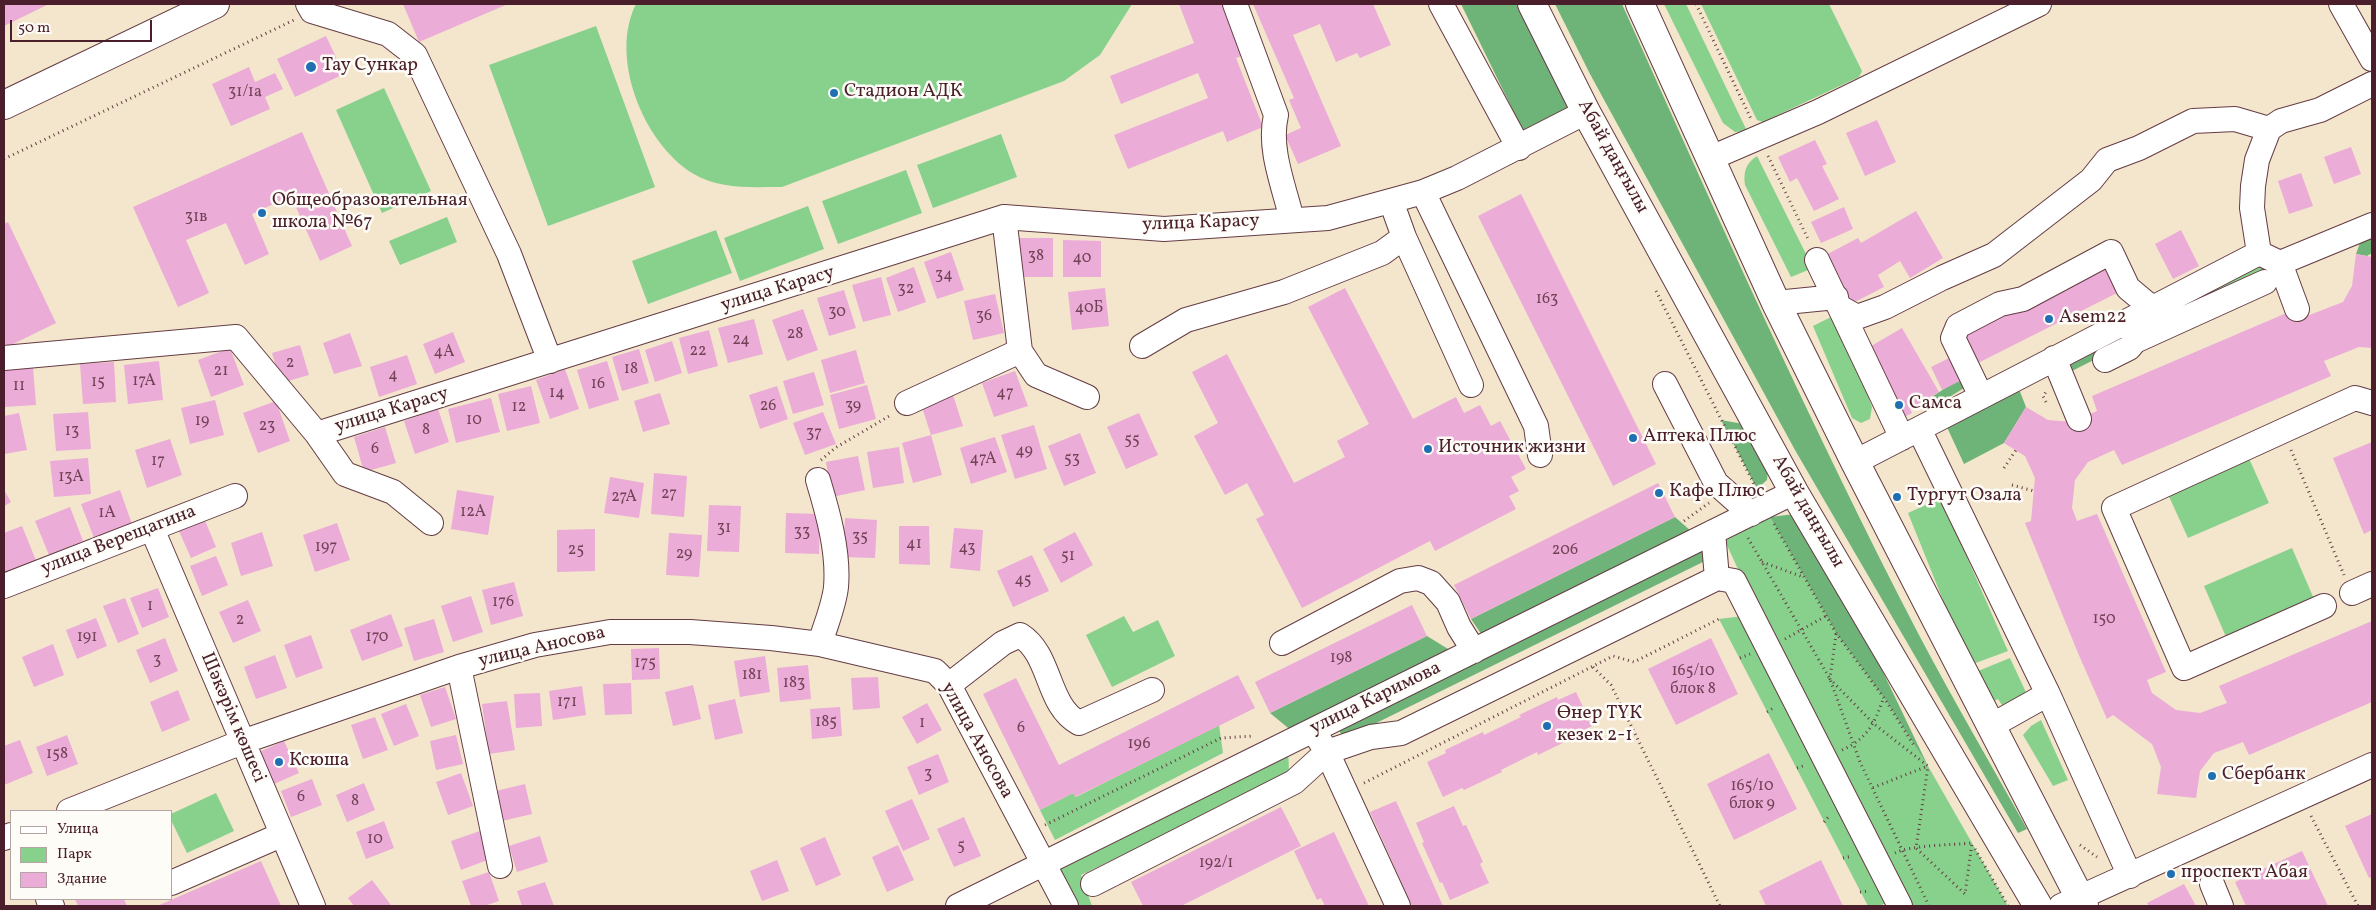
<!DOCTYPE html>
<meta charset="utf-8">
<style>
body{margin:0}
#map{position:relative;width:2376px;height:910px;overflow:hidden;background:#f4e5cd;font-family:Vollkorn,serif}
canvas{display:block}
.frame{position:absolute;inset:0;border:5px solid #4a1f2b;pointer-events:none}
.legend{position:absolute;left:10px;top:810px;width:162px;height:90px;box-sizing:border-box;background:#fdfcf7;border:1px solid #b5a4a5;margin:0;padding:6px 9px;list-style:none;font-size:15px;color:#4a1f2b}
.legend li{display:flex;align-items:center;gap:10px;height:25px}
.legend b{width:25px;border:1px solid #b5a4a5}
.scale{position:absolute;left:10px;top:20px;width:142px;height:22px;box-sizing:border-box;border:2px solid #4a1f2b;border-top:0;padding-left:6px;font-size:15px;line-height:18px;white-space:nowrap;color:#4a1f2b;-webkit-text-stroke:4px #fdfcf7;paint-order:stroke}
</style>
<div id="map">
<canvas width="2376" height="910"></canvas>
<div class="frame"></div>
<ul class="legend">
<li><b style="height:6px;background:#fff"></b>Улица</li>
<li><b style="height:14px;background:#88d18d"></b>Парк</li>
<li><b style="height:14px;background:#ebacd7"></b>Здание</li>
</ul>
<div class="scale">50 m</div>
</div>
<script>
const g = document.querySelector('canvas').getContext('2d');
g.lineJoin = 'round';
function paint(path, color) { g.fillStyle = color; g.fill(path, 'evenodd'); }
function trace(path, color, width, dash) { g.strokeStyle = color; g.lineWidth = width; g.lineCap = dash ? 'butt' : 'round'; g.setLineDash(dash || []); g.stroke(path); }
function label(font, color, halo, rows, align = 'center') {
  g.font = font + ' Vollkorn,serif'; g.lineWidth = 5; g.setLineDash([]); g.textBaseline = 'middle'; g.strokeStyle = halo; g.fillStyle = color; for (const [text, x, y, turn = 0] of rows) {
    g.save(); g.translate(x, y); g.rotate((+turn || 0) * Math.PI / 180); g.textAlign = isNaN(turn) ? turn : align; if (halo) g.strokeText(text, 0, 0); g.fillText(text, 0, 0); g.restore();
  }
}
const green = new Path2D(`
 M636,4H1132L1100,55L1064,81L782,187C751,187 720,190 692,173C643,142 609,57 636,4Z
 M1664,4H1686L1747,131L1735,132L1723,123Z
 M1701,4H1829L1862,71L1859,77L1763,122L1757,120Z
 M596,26L655,187L548,226L489,65Z
 M384,88L431,191L382,213L336,110Z
 M1001,134L1017,177L933,208L917,165Z
 M1757,156L1813,268L1791,277L1745,185C1743,172 1746,163 1757,156Z
 M906,170L922,213L838,244L822,201Z
 M808,206L824,249L740,281L724,238Z
 M447,217L457,242L400,265L389,241Z
 M716,230L732,273L648,304L632,261Z
 M2261,260L2276,265L2204,296L2200,288Z
 M1837,314L1872,407L1870,419L1861,423L1852,418L1813,326Z
 M2247,454L2269,503L2188,538L2166,490Z
 M1941,498L2008,651L1973,664L1945,605L1908,513Z
 M1770,517L1836,633L1884,698L1928,766L2008,906H1913L1750,595L1725,541Z
 M2292,548L2314,599L2226,637L2204,586Z
 M1124,616L1133,632L1158,620L1175,656L1112,687L1086,635Z
 M1743,616L1887,902L1880,906H1868L1719,619Z
 M2010,658L2030,701L2007,713L1998,699L1994,701L1978,671Z
 M2041,720L2068,780L2053,786L2023,735L2031,726Z
 M1219,725L1223,753L1055,840L1040,810L1073,793L1076,797Z
 M1288,743L1289,774L1081,875L1092,906H1066L1044,864Z
 M216,793L234,831L187,853L171,820V814Z`);
const forest = new Path2D(`
 M1461,4H1526L1577,104L1567,115L1523,131Z
 M1555,4H1622C1717,216 1812,429 1919,635C1953,700 1991,764 2027,829L2018,833L1795,450L1590,74Z
 M2372,235V253L2367,256L2356,254L2361,240Z
 M2120,337L2123,345L2072,371L2069,363Z
 M1963,377L1964,388L1938,404L1933,396Z
 M2019,389L2026,407L2004,443L1964,464L1946,425Z
 M1721,420L1743,424L1768,470L1767,480L1757,489Z
 M1795,514L1882,670L1928,766L1884,698L1836,633L1770,517Z
 M1675,517L1700,539L1705,561L1354,734L1343,737L1333,721L1299,737L1270,713L1427,636L1461,657L1488,644L1471,619Z`);
const building = new Path2D(`
 M4,4H49L4,26Z
 M403,4H508L419,42Z
 M1179,4H1223L1244,55L1236,58L1263,127L1227,142L1223,131L1128,169L1114,135L1208,98L1198,73L1121,104L1110,76L1194,43Z
 M1253,4H1373L1391,45L1360,58L1357,53L1336,62L1320,24L1293,35L1341,146L1298,164L1285,135L1301,128L1289,100L1294,98Z
 M326,36L344,74L295,97L277,59Z
 M249,67L255,82L275,73L283,89L265,97L270,109L231,126L212,84Z
 M1877,120L1896,162L1865,176L1846,133Z
 M302,132L352,246L320,261L291,196L252,214L269,254L245,265L226,223L186,240L209,293L178,307L133,207Z
 M1815,140L1827,164L1822,166L1839,199L1814,211L1797,178L1790,182L1778,157Z
 M2351,147L2361,174L2334,184L2324,157Z
 M2301,173L2313,206L2289,214L2278,181Z
 M1521,194L1656,464L1613,486L1478,216Z
 M1844,207L1853,229L1821,243L1811,222Z
 M1916,211L1943,258L1910,278L1900,261L1878,275L1884,287L1847,306L1822,257L1858,238L1861,243Z
 M8,222L56,323L7,347L4,341V224Z
 M2181,230L2199,266L2173,279L2155,244Z
 M1018,238H1053V277H1018Z
 M1063,240L1101,241V277H1063Z
 M951,252L964,290L937,299L924,262Z
 M2356,254L2372,257V348L2359,347L2324,361L2331,376L2122,465L2114,450L2088,462L2075,480L2072,508L2077,521L2097,514L2166,672L2147,680L2152,693L2176,710L2200,713L2227,703L2219,686L2372,621V702L2249,755L2243,742L2214,753L2200,771L2196,798L2157,794L2161,767L2152,744L2113,715L2107,719L2078,653L2025,523L2031,521L2035,478L2025,456L2004,443L2026,407L2048,420L2072,422L2097,411L2092,396L2303,306L2307,316L2343,302L2352,286Z
 M2104,266L2117,293L1974,365L1959,335Z
 M914,267L926,302L898,312L886,278Z
 M881,277L891,315L863,322L852,285Z
 M1105,288L1109,326L1072,330L1068,292Z
 M1345,288L1413,419L1456,397L1464,413L1480,405L1491,426L1500,421L1526,469L1511,477L1519,491L1509,496L1516,509L1435,551L1430,541L1302,608L1256,519L1264,515L1247,483L1225,495L1194,436L1218,423L1192,372L1227,354L1294,483L1345,457L1337,441L1369,424L1308,307Z
 M844,290L856,328L829,336L817,298Z
 M995,294L1004,333L973,340L964,301Z
 M803,309L818,350L787,361L772,320Z
 M754,319L763,354L728,363L718,328Z
 M1902,328L1939,392L1910,409L1912,413L1899,420L1866,349Z
 M709,330L718,366L688,374L679,338Z
 M453,332L465,362L435,374L423,344Z
 M350,333L362,366L334,374L323,343Z
 M672,341L682,373L655,382L645,350Z
 M300,345L309,375L281,383L272,353Z
 M230,348L244,385L211,397L198,360Z
 M639,349L649,383L622,391L612,357Z
 M856,350L865,383L830,393L821,360Z
 M407,355L417,384L379,397L370,367Z
 M1951,357L1962,380L1942,390L1931,367Z
 M159,361L163,400L128,404L124,365Z
 M607,361L619,400L589,409L577,370Z
 M114,362L116,402L83,404L80,364Z
 M33,367L36,405L4,407V368Z
 M565,369L579,409L550,419L536,380Z
 M1015,371L1028,406L994,417L982,383Z
 M814,372L824,405L793,414L783,381Z
 M867,385L876,419L839,429L830,395Z
 M531,386L540,423L507,431L498,394Z
 M777,386L788,419L760,429L749,395Z
 M951,389L963,426L931,435L919,398Z
 M660,393L670,424L643,432L634,401Z
 M491,398L500,432L456,443L448,409Z
 M215,400L224,435L190,444L181,408Z
 M276,401L290,441L258,453L243,413Z
 M438,409L449,442L415,454L404,421Z
 M88,412L91,449L56,451L53,414Z
 M823,412L836,444L805,455L793,423Z
 M19,413L27,450L4,454V416Z
 M1139,413L1158,455L1126,469L1107,427Z
 M1034,425L1047,469L1015,479L1001,435Z
 M385,427L396,463L364,472L354,437Z
 M1080,433L1096,473L1064,486L1048,446Z
 M931,435L942,475L913,483L902,443Z
 M995,437L1007,472L971,484L960,448Z
 M170,439L182,475L147,488L135,450Z
 M2372,442V530L2364,534L2333,458Z
 M899,447L904,483L873,488L867,452Z
 M858,456L865,490L832,497L826,462Z
 M88,458L91,494L54,497L50,461Z
 M654,473L687,476L684,517L651,514Z
 M610,477L644,483L639,518L604,513Z
 M1658,483L1675,517L1471,619L1454,585Z
 M4,490L11,502L4,506Z
 M120,490L132,524L94,538L81,504Z
 M457,490L494,496L488,535L451,529Z
 M709,505L741,506L739,552L707,551Z
 M70,507L83,541L49,555L35,521Z
 M786,513L820,514L819,554L785,553Z
 M204,518L216,547L191,558L178,529Z
 M845,518L877,520L875,558L843,557Z
 M337,523L350,560L315,572L303,535Z
 M22,526L37,563L4,574V533Z
 M899,526H929L930,565L899,564Z
 M954,528L983,530L980,571L950,568Z
 M595,529V571L557,572V530Z
 M262,532L273,566L241,576L231,543Z
 M1075,532L1093,565L1061,583L1043,549Z
 M669,533L702,535L699,577L666,575Z
 M1032,555L1049,591L1013,607L997,571Z
 M216,556L228,585L202,596L190,566Z
 M514,582L523,616L491,625L482,590Z
 M158,588L169,617L142,628L130,598Z
 M471,596L483,632L453,642L441,606Z
 M125,598L139,634L118,643L103,606Z
 M248,600L261,631L233,643L219,612Z
 M1412,605L1427,636L1270,713L1255,682Z
 M391,614L403,646L362,661L350,630Z
 M96,618L107,646L77,659L66,630Z
 M434,619L444,652L414,661L404,628Z
 M311,635L323,668L296,678L284,645Z
 M165,638L178,671L150,683L136,650Z
 M1711,638L1738,694L1676,725L1648,669Z
 M53,644L64,675L34,687L22,657Z
 M659,648L660,679L632,680L631,649Z
 M275,655L287,688L256,699L244,667Z
 M765,656L770,692L740,697L734,661Z
 M808,665L811,699L780,702L777,668Z
 M1238,675L1255,708L1075,797L1073,793L1040,810L983,694L1016,678L1059,765Z
 M878,677L880,708L853,710L851,678Z
 M631,683L632,714L605,715L603,684Z
 M693,685L701,719L673,726L665,692Z
 M582,686L586,715L553,720L549,691Z
 M445,687L456,719L431,727L420,695Z
 M178,690L190,720L162,732L150,702Z
 M1576,692L1592,726L1576,734L1577,736L1538,755L1537,752L1501,770L1502,772L1464,790L1462,788L1443,797L1427,762L1446,753L1445,750L1483,732L1484,735L1521,717L1519,715L1557,697L1558,700Z
 M540,693L542,726L516,728L514,694Z
 M735,699L743,733L715,740L708,705Z
 M507,701L515,750L489,754L482,704Z
 M927,703L942,730L917,744L902,717Z
 M406,704L419,736L394,746L381,714Z
 M840,707L842,736L812,739L810,709Z
 M375,717L388,750L363,759L351,725Z
 M67,735L78,764L47,776L36,747Z
 M456,735L463,764L436,770L430,741Z
 M20,740L33,773L4,785V746Z
 M284,741L299,773L274,784L259,752Z
 M1769,753L1797,809L1734,840L1707,784Z
 M938,754L949,782L919,795L907,767Z
 M461,773L473,806L448,815L436,782Z
 M312,779L322,805L291,817L281,791Z
 M364,783L375,810L347,822L336,795Z
 M525,784L532,814L502,821L496,791Z
 M912,799L930,839L903,851L885,811Z
 M1396,801L1443,906H1412L1370,812Z
 M1454,806L1463,826L1466,825L1483,862L1480,864L1489,883L1450,900L1442,882L1440,883L1422,843L1424,842L1416,823Z
 M1281,807L1301,846L1181,906H1143L1131,882Z
 M2372,814V877L2369,878L2345,826Z
 M964,817L981,856L954,867L937,829Z
 M384,821L394,848L366,859L356,832Z
 M480,831L490,859L461,870L451,841Z
 M1334,832L1369,906H1325L1321,898L1317,900L1294,851Z
 M540,836L548,862L517,872L509,846Z
 M825,837L841,875L816,886L800,848Z
 M898,845L914,880L887,892L872,857Z
 M2302,851L2328,906H2246L2235,882Z
 M777,860L789,891L762,901L750,871Z
 M1821,860L1843,906H1766L1759,891Z
 M261,861L281,906H157Z
 M489,872L499,901L484,906H471L462,881Z
 M372,880L391,905L354,906L348,898Z
 M545,882L554,906H522L517,891Z
 M2184,884L2196,906H2149L2147,903Z
 M75,899H124L127,906H78Z`);
const path = new Path2D(`
 M1696,4L1751,119
 M1768,156L1809,241
 M4,159L294,20
 M1656,291L1756,488
 M2046,402L2043,396L2046,392
 M2291,450L2344,575
 M821,460L835,448L891,415
 M2004,468L2016,450
 M2012,485L2034,491
 M1684,521L1709,503
 M1774,524L1836,633L1884,698L1915,747
 M1748,538L1830,679L1860,762L1929,906
 M1762,562L1803,577
 M1836,634L1830,679L1874,724L1928,766L1872,788
 M1785,639L1826,616
 M1740,658L1750,654
 M1593,667L1611,685L1720,906
 M1767,712L1775,707
 M1842,750C1867,739 1875,723 1883,699
 M1797,768L1806,765
 M1364,783L1613,656L1634,662L1719,619
 M2311,816L2358,906
 M1824,822L1830,815
 M1045,825L1221,738L1253,736
 M2080,845L2097,857
 M1975,849L2008,906
 M1895,853C1910,845 1953,845 1972,843L1965,894L1916,848L1928,766
 M1843,858L1852,856
 M1860,892L1870,891`);
const minor = new Path2D(`
 M308,4L312,11L388,34L415,55L509,254L550,361
 M1235,4L1276,115C1268,149 1284,186 1292,220
 M1441,4L1519,148
 M2341,4L2372,59
 M1711,158L1818,112L2039,4
 M1423,192L1536,426L1540,455
 M1391,201L1404,237L1471,385
 M1004,217L1020,351L1036,375L1087,397
 M2259,253L2252,208L2253,186L2257,160L2269,129L2281,121L2320,110L2372,84
 M1817,260L1902,438
 M2280,263L2297,309
 M1776,303L1836,297
 M1841,308L1857,317L1885,307L1942,278L1994,255L2091,180L2107,160L2139,148L2193,121L2235,119L2269,129
 M2135,341L2265,282
 M1142,346L1186,320L1284,292L1382,253L1404,237
 M4,358L236,337L317,434L1004,217L1164,229L1328,218L1423,192L1457,178L1586,112
 M2054,358L2079,419
 M2105,360L2129,348L2135,341L2131,326
 M1665,384L1716,483L1751,514
 M1981,396L1953,338L1958,326L2000,304L2023,299L2111,252L2128,288L2152,308
 M907,403L1020,351
 M1919,429L2048,694L2130,876
 M317,434L345,474L393,492L431,523
 M1855,462L2259,253L2280,263L2372,225
 M818,480C828,513 839,552 836,587C834,606 825,626 820,644
 M152,529L313,906
 M1717,578L1734,581L1900,906
 M4,586L235,496
 M2352,593L2372,584
 M2324,606L2184,668L2114,508L2355,398L2372,403
 M1282,643L1400,581L1418,578L1431,583L1448,602L1459,627L1474,651
 M459,667L500,866
 M949,685L1003,643L1020,635C1052,655 1046,705 1079,723L1152,690
 M1991,726L2048,694
 M1313,730L1327,752L1371,737L1401,733L1717,578L1713,532
 M69,811L242,742L459,667L535,645L610,632H690L771,638L820,644L935,671L949,685L1066,906
 M4,838L11,835
 M171,883L281,835
 M1093,884L1294,782L1327,752L1398,906
 M2212,884L2221,906
 M48,899L52,906
 M958,906L1794,492
 M2061,906L2372,765`);
const major = new Path2D(`
 M1532,4L1586,112L1794,492L2038,906
 M1640,4L1776,303L1855,462L2084,906
 M4,105L215,4`);
const markers = [
 [311,67,6,"#1f6fb2"],
 [834,93,5,"#1f6fb2"],
 [262,213,5,"#1f6fb2"],
 [2049,319,5,"#1f6fb2"],
 [1899,405,5,"#1f6fb2"],
 [1633,438,5,"#1f6fb2"],
 [1428,449,5,"#1f6fb2"],
 [1659,493,5,"#1f6fb2"],
 [1897,497,5,"#1f6fb2"],
 [1547,726,5,"#1f6fb2"],
 [279,762,5,"#1f6fb2"],
 [2212,776,5,"#1f6fb2"],
 [2171,874,5,"#1f6fb2"]
];
const numberNames = [
 ["31/1а",245,93],
 ["31в",196,218],
 ["38",1036,257],
 ["40",1082,259],
 ["34",944,276],
 ["32",906,290],
 ["163",1547,300],
 ["40Б",1089,309],
 ["30",837,313],
 ["36",984,317],
 ["28",795,335],
 ["24",741,341],
 ["22",698,352],
 ["4А",444,353],
 ["2",290,364],
 ["18",631,370],
 ["21",221,372],
 ["4",393,376],
 ["17А",144,382],
 ["15",98,383],
 ["16",598,385],
 ["11",19,387],
 ["14",557,394],
 ["47",1005,394],
 ["26",768,407],
 ["39",853,407],
 ["12",519,408],
 ["10",474,421],
 ["19",202,422],
 ["23",267,427],
 ["8",426,431],
 ["13",72,432],
 ["37",814,434],
 ["55",1132,441],
 ["6",375,450],
 ["49",1024,452],
 ["47А",983,460],
 ["53",1072,460],
 ["17",158,462],
 ["13А",71,478],
 ["27",669,495],
 ["27А",624,498],
 ["12А",473,513],
 ["1А",107,514],
 ["31",724,529],
 ["33",802,533],
 ["35",860,538],
 ["41",914,545],
 ["197",326,548],
 ["43",967,549],
 ["25",576,551],
 ["206",1565,551],
 ["29",684,555],
 ["51",1068,557],
 ["45",1023,581],
 ["176",503,603],
 ["1",150,607],
 ["150",2104,620],
 ["2",240,621],
 ["191",87,638],
 ["170",377,638],
 ["198",1341,659],
 ["3",157,661],
 ["175",645,664],
 ["165/10",1693,672],
 ["блок 8",1693,690],
 ["181",752,676],
 ["183",794,684],
 ["171",567,703],
 ["185",826,723],
 ["1",922,724],
 ["6",1021,729],
 ["196",1139,745],
 ["158",57,755],
 ["3",928,775],
 ["165/10",1752,787],
 ["блок 9",1752,805],
 ["6",301,798],
 ["8",355,802],
 ["10",375,840],
 ["5",961,847],
 ["192/1",1216,864]
];
const poiNames = [
 ["Тау Сункар",322,67],
 ["Стадион АДК",844,93],
 ["Общеобразовательная",272,202],
 ["школа №67",272,224],
 ["Asem22",2059,319],
 ["Самса",1909,405],
 ["Аптека Плюс",1643,438],
 ["Источник жизни",1438,449],
 ["Кафе Плюс",1669,493],
 ["Тургут Озала",1907,497],
 ["Өнер ТҮК",1557,715],
 ["кезек 2-1",1557,737],
 ["Ксюша",289,762],
 ["Сбербанк",2222,776],
 ["проспект Абая",2181,874]
];
const streetNames = [
 ["Абай даңғылы",1612,157,61],
 ["улица Карасу",1201,224,-2],
 ["улица Карасу",778,290,-17],
 ["улица Карасу",392,411,-17],
 ["Абай даңғылы",1807,512,60],
 ["улица Верещагина",119,541,-21],
 ["улица Аносова",542,648,-13],
 ["улица Каримова",1376,699,-26],
 ["Шәкәрім көшесі",232,718,67],
 ["улица Аносова",976,741,61]
];
paint(green, '#88d18d');
paint(forest, '#6eb378');
paint(building, '#ebacd7');
trace(minor, '#643d43', 26);
trace(major, '#643d43', 30);
trace(path, '#643d43', 3, [1, 4]);
trace(minor, '#fff', 24);
trace(major, '#fff', 28);
for (const [x, y, r, color] of markers) { const dot = new Path2D(); dot.arc(x, y, r, 0, 2 * Math.PI); g.fillStyle = color; g.fill(dot); trace(dot, '#fdfcf7', 2); }
label('16px', '#724256', null, numberNames);
label('19px', '#4a1f2b', '#fdfcf7', poiNames, 'left');
label('19px', '#4a1f2b', '#fdfcf7', streetNames);
</script>
